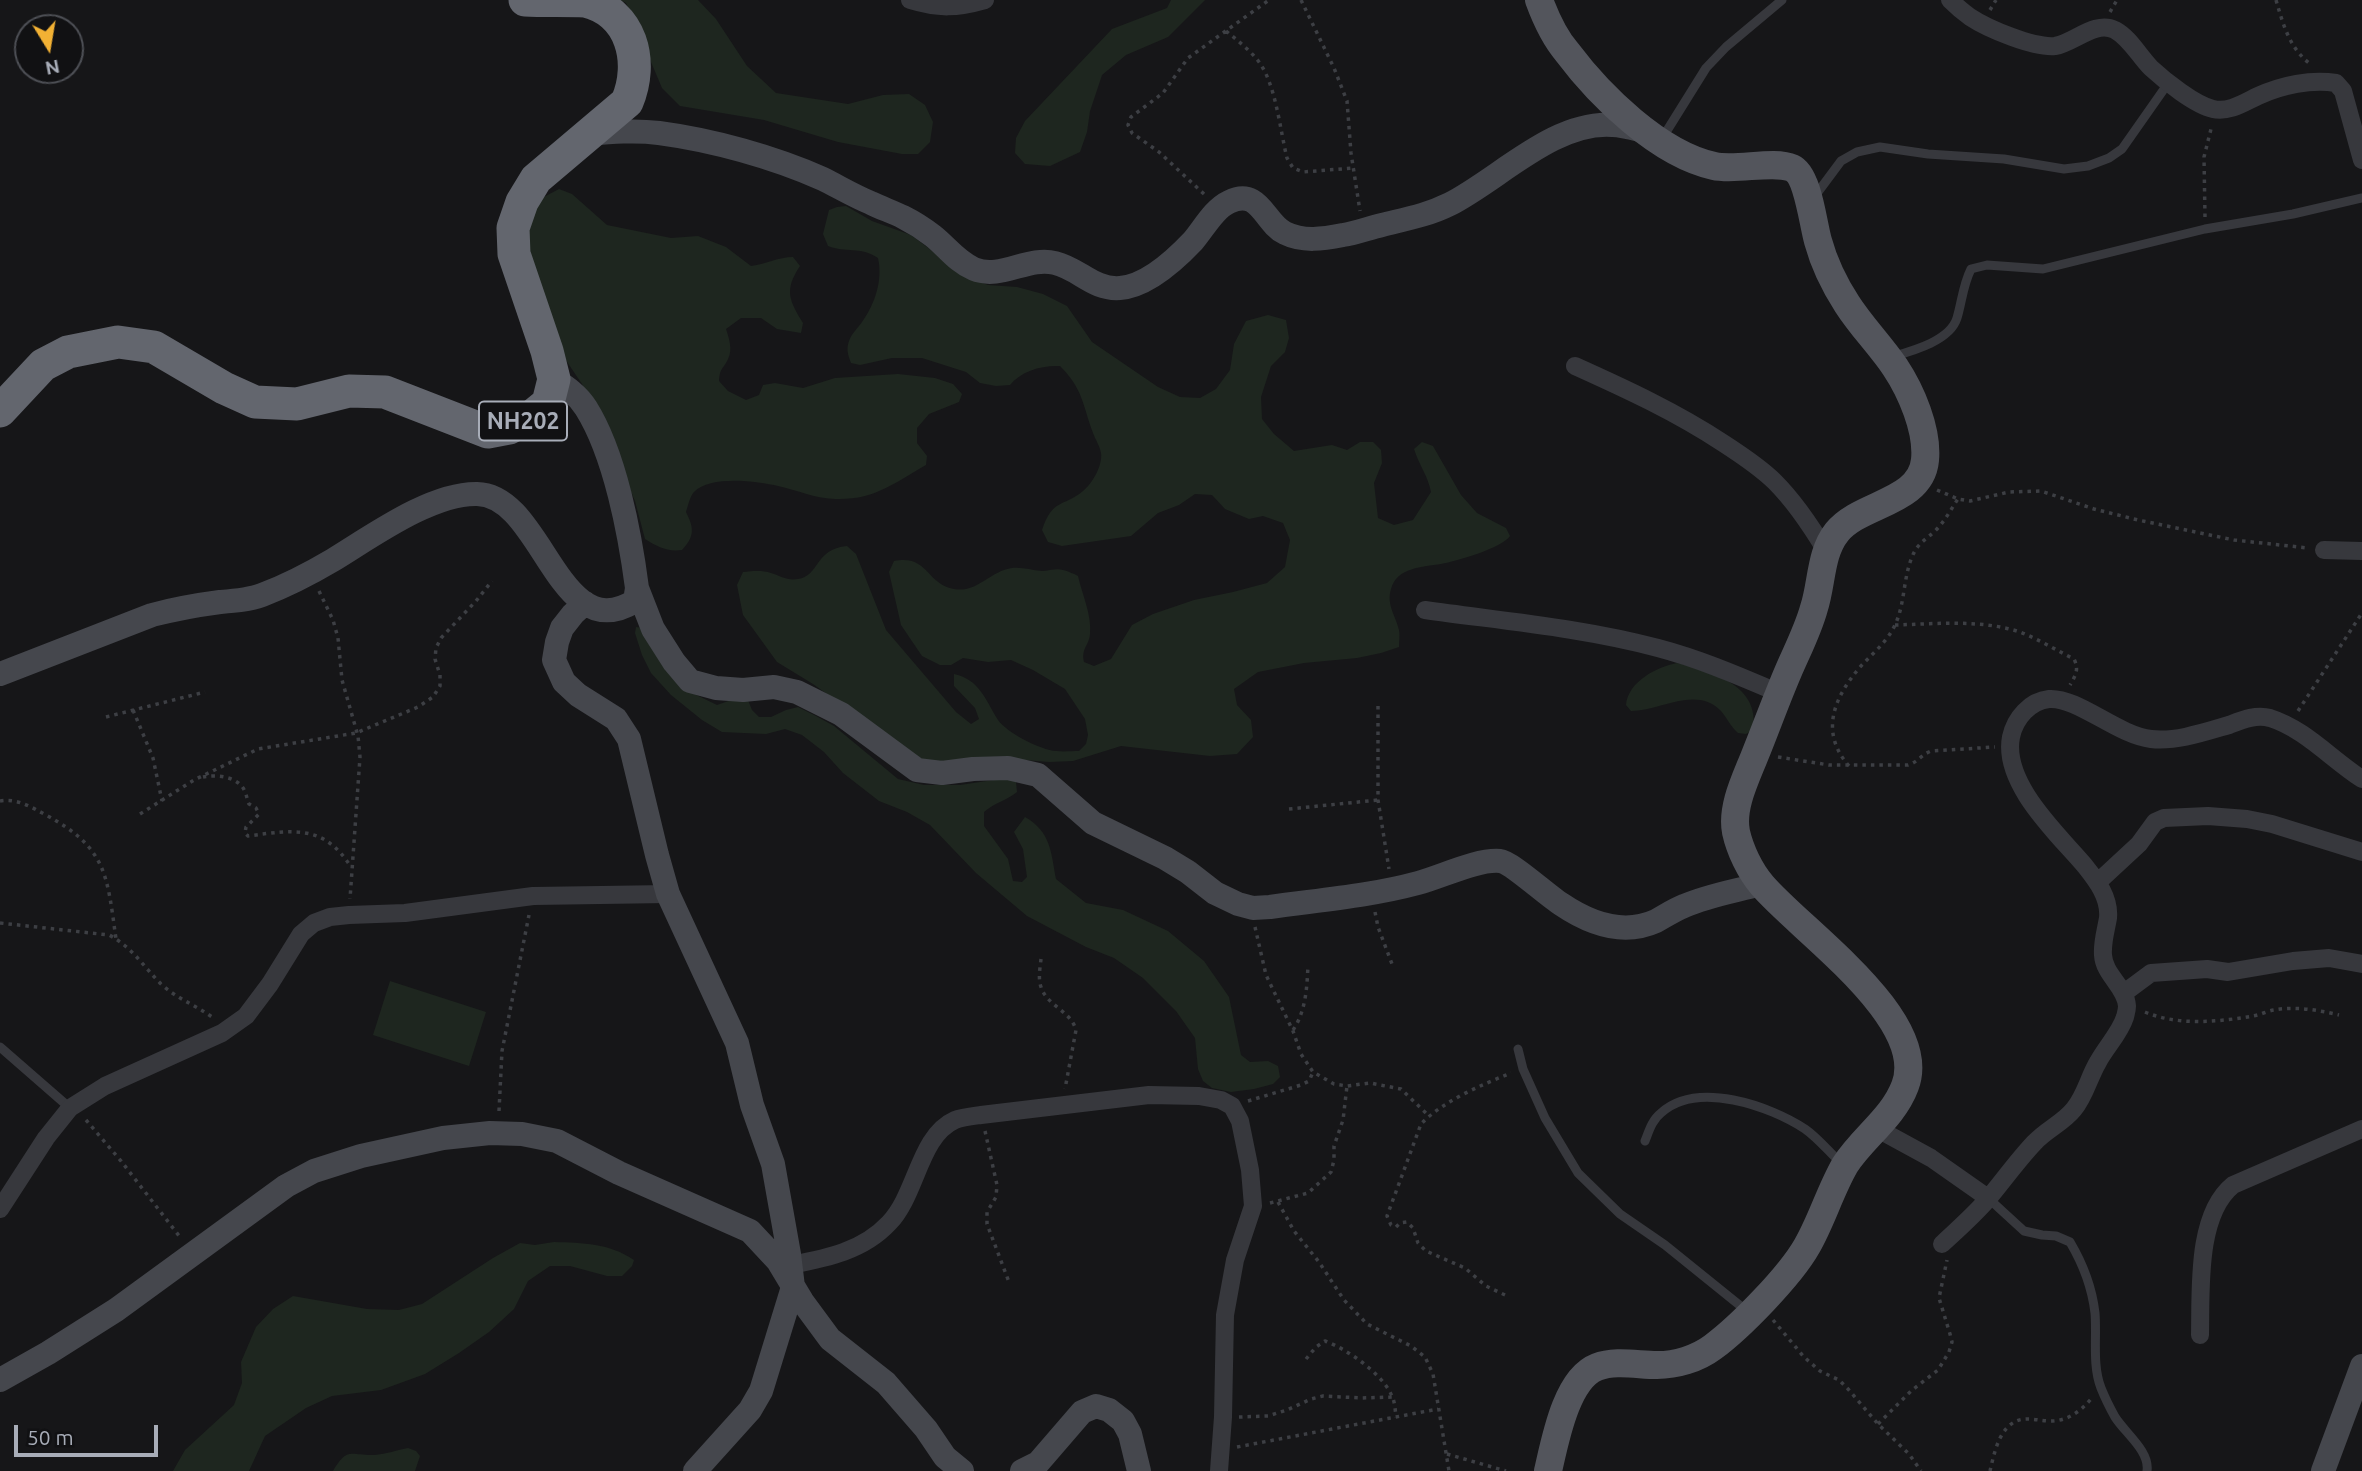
<!DOCTYPE html>
<style>
body{margin:0}
#map{position:relative;width:2362px;height:1471px;overflow:hidden;background:#161618;font-family:Ubuntu,sans-serif}
canvas{display:block}
.north{position:absolute;left:14px;top:14px;width:70px;height:70px;box-sizing:border-box;background:#111113;border:2px solid #4d4f55;border-radius:50%;rotate:169deg;font-size:19px;font-weight:700;line-height:28px;text-align:center;color:#a8adb8}
.north::after{content:'';display:block;margin:auto;width:24px;height:32px;background:#f2b134;clip-path:polygon(50% 0,100% 100%,50% 72%,0 100%)}
.scale{position:absolute;left:14px;top:1425px;width:144px;height:32px;box-sizing:border-box;border:4px solid #a8adb8;border-top:0;padding-left:9px;font-size:21px;line-height:24px;white-space:nowrap;color:#a8adb8;-webkit-text-stroke:5px #111113;paint-order:stroke}
</style>
<div id="map">
<canvas width="2362" height="1471"></canvas>
<div class="north">N</div>
<div class="scale">50 m</div>
</div>
<script>
const g = document.querySelector('canvas').getContext('2d');
g.lineJoin = 'round';
function paint(path, color) { g.fillStyle = color; g.fill(path, 'evenodd'); }
function trace(path, color, width, dash) { g.strokeStyle = color; g.lineWidth = width; g.lineCap = dash ? 'butt' : 'round'; g.setLineDash(dash || []); g.stroke(path); }
function label(font, color, halo, rows, align = 'center') {
  g.font = font + ' Ubuntu,sans-serif'; g.lineWidth = 6; g.setLineDash([]); g.textBaseline = 'middle'; g.strokeStyle = halo; g.fillStyle = color; for (const [text, x, y, turn = 0] of rows) {
    g.save(); g.translate(x, y); g.rotate((+turn || 0) * Math.PI / 180); g.textAlign = isNaN(turn) ? turn : align; if (halo) g.strokeText(text, 0, 0); g.fillText(text, 0, 0); g.restore();
  }
}
const green = new Path2D(`
 M620,0H698L716,19L747,66L776,93L848,104L883,95L909,94L925,105L933,122L930,142L918,154H902L838,142L764,120L680,106L662,88L626,3Z
 M1171,0H1205L1168,37L1126,55L1102,75L1090,111L1087,132L1080,152L1050,166L1025,164L1015,153L1016,138L1025,121L1112,29L1167,8Z
 M559,189L572,194L607,225L671,238L698,236L726,247L751,266C767,264 778,257 793,257L800,266C784,290 789,300 803,323L801,333L777,329L761,318H741L726,329C729,338 733,350 728,359C723,370 720,367 719,381L728,391L746,400L759,395L763,385L775,383L803,388L835,378L898,374L935,378L953,384L962,394L959,402L929,414L917,428V443L927,456L926,465C894,483 875,500 836,499C816,499 797,490 778,486C757,481 710,475 694,492C690,496 688,506 686,512C694,528 695,536 682,550C667,552 658,547 645,539L635,501L602,424L582,384L561,353L546,317L526,234L531,211L542,198Z
 M846,206L872,221L911,235L967,277L988,285L1017,287L1043,294L1067,306L1092,342L1158,387L1180,397L1200,398L1216,389L1230,370L1234,344L1246,321L1268,315L1286,320L1289,338L1285,352L1271,366L1261,397L1262,419L1274,434L1294,451L1332,445L1347,450L1360,442H1373L1381,450L1382,463L1374,483L1378,518L1394,525L1413,520L1431,492C1428,476 1419,465 1414,449L1422,442L1433,446L1461,495L1477,513L1506,528L1510,536C1502,548 1457,561 1441,564C1423,567 1397,567 1391,589C1386,605 1396,616 1399,630C1400,635 1399,641 1399,647L1381,653L1357,658L1304,663L1258,672L1234,689L1237,705L1251,720L1253,737L1237,754L1210,756L1121,746L1073,761L1049,762L998,758L933,762L918,759L813,684L777,662L743,615L737,585L743,572C753,571 762,570 771,573C781,576 787,581 798,579C820,576 814,549 847,546L856,554L886,630L956,712L971,724L979,719L975,708L954,686V674C980,680 985,699 998,720C1007,733 1041,750 1056,751C1064,752 1072,751 1079,751L1086,744L1088,735L1085,719L1065,689L1033,670L1011,660L988,662L963,658L951,665H940L922,656L901,625L889,572L894,561C928,554 926,584 954,589C974,593 987,576 1004,570C1018,565 1028,570 1042,571C1049,571 1056,568 1063,570C1068,571 1074,574 1078,576C1082,594 1092,615 1090,634C1089,646 1081,648 1084,662L1094,666L1111,659L1132,625L1153,614L1194,600L1233,592L1267,583L1285,567L1290,540L1283,523L1263,516L1249,519L1225,509L1212,495L1195,494L1179,505L1158,513L1131,536L1062,546L1048,542L1042,530C1053,498 1062,508 1083,491C1092,484 1103,465 1101,453C1100,446 1095,439 1093,433C1082,403 1083,389 1060,366C1042,365 1021,371 1010,385L996,386L980,383L966,372L922,358H892L860,365L851,363C848,355 846,349 849,341C851,334 858,328 862,322C875,304 883,280 878,258C860,246 846,253 828,246L823,234L829,210L837,207Z
 M636,627L642,628L686,690L717,705L737,698L748,700L752,710L759,717H771L786,710L798,707L816,716L834,726L898,779L924,785H960L1007,778L1016,782L1017,792C1006,801 995,802 984,812V826L1008,859L1013,881L1022,882L1027,877L1023,849L1014,832L1025,817C1051,832 1051,852 1056,879L1086,903L1123,910L1168,931L1204,961L1229,997L1241,1055L1250,1062L1268,1061L1278,1066L1280,1077L1273,1084L1254,1089L1231,1092L1212,1088L1203,1081L1198,1069L1195,1038L1176,1011L1143,978L1114,958L1086,947L1027,916L976,873L930,825L907,812L879,801L843,773L824,752L802,735L785,729L766,734L722,732L702,720L671,695L651,673L642,655L635,633Z
 M1677,663C1712,671 1761,686 1753,730L1746,734L1738,733C1731,727 1727,718 1721,711C1696,685 1660,711 1631,711L1626,705C1628,682 1656,667 1677,663Z
 M390,981L486,1012L469,1066L373,1035Z
 M554,1242C583,1243 609,1243 634,1260L632,1266L622,1276H607L570,1266H550L528,1281L514,1309L489,1332L459,1353L425,1374L381,1390L332,1396L306,1408L265,1436L249,1471H173L185,1450L234,1405L242,1383L241,1362L256,1327L273,1309L293,1296L367,1309L399,1310L422,1304L493,1258L520,1243L535,1245Z
 M408,1448L416,1451L420,1456L415,1471H333C348,1446 350,1456 375,1455C386,1454 397,1450 408,1448Z`);
const path = new Path2D(`
 M1301,0L1334,68L1347,101L1351,153L1360,211
 M2276,0C2283,24 2289,47 2309,63
 M1990,10L1996,0
 M2110,12L2117,0
 M1226,31C1238,41 1250,50 1259,62C1276,85 1280,130 1287,158L1293,168L1303,172L1353,168
 M1204,194L1159,152L1132,133L1128,125L1131,117L1163,93L1188,58L1269,0
 M2205,217L2204,157L2212,125
 M1937,490L1958,499L1970,501L2009,492L2041,491L2094,509L2138,520L2234,540L2308,548
 M319,591L333,620L338,638L342,680L358,736L360,757L350,899
 M1895,625C1936,624 1980,619 2020,632C2038,639 2056,650 2074,659C2079,669 2076,675 2070,685
 M1378,706V800L1389,869
 M133,710L153,758L162,801
 M2298,711L2362,613
 M106,717L205,692
 M1778,757L1829,765H1908C1918,762 1921,755 1931,751L1995,747
 M1849,766C1819,732 1834,697 1861,666C1873,653 1887,642 1895,625C1905,604 1903,579 1912,557C1918,542 1926,540 1936,530C1945,521 1951,509 1958,499
 M203,777C217,774 240,777 245,792C247,796 247,800 249,804L256,808L259,814L246,827L245,833L248,836C293,830 324,824 351,867
 M0,801C17,798 31,807 46,815C107,848 107,875 116,939
 M1289,809L1378,800
 M140,814L194,780L258,749L356,733L418,707L433,697L440,686V675L435,659L436,648L441,638L476,601L492,581
 M1375,912L1378,927L1392,964
 M0,923L109,935C132,947 143,966 161,984C176,998 195,1005 212,1017
 M1255,927L1266,975L1293,1031L1301,1054L1313,1072L1334,1084L1347,1086L1370,1083L1401,1089L1429,1116
 M1041,959C1040,968 1038,979 1041,987C1047,1006 1071,1011 1076,1030L1065,1089
 M2145,1012C2178,1026 2218,1022 2253,1016C2260,1015 2267,1011 2274,1010C2295,1006 2318,1010 2339,1015
 M1293,1030C1306,1011 1307,987 1308,965
 M1248,1101L1301,1085L1309,1081L1313,1072
 M499,1111L502,1051L529,915
 M86,1120L121,1161L180,1237
 M985,1131L997,1185L996,1197L987,1212V1224L1009,1282
 M1278,1202L1294,1231L1319,1262L1344,1300L1367,1324L1411,1346L1425,1357L1433,1374L1449,1471
 M1270,1203L1308,1193L1331,1172L1334,1160V1146L1343,1120L1347,1086
 M1505,1295L1486,1286L1465,1268L1426,1251L1418,1243L1413,1228L1407,1222L1400,1223L1396,1227L1391,1225L1387,1216L1421,1124C1443,1101 1481,1085 1511,1073
 M1773,1320L1804,1357L1820,1371L1839,1380L1848,1389L1878,1424L1909,1454L1921,1471
 M1306,1359L1316,1347L1325,1341C1347,1349 1381,1373 1391,1394C1395,1401 1395,1409 1396,1417
 M1239,1417L1268,1416L1287,1410L1311,1399L1323,1396L1362,1398L1393,1397
 M1878,1424L1911,1391L1938,1370L1949,1352L1952,1342L1950,1334L1939,1298L1947,1260
 M1237,1447L1438,1409
 M1447,1454L1506,1471
 M1990,1471C1993,1458 1997,1439 2006,1429C2019,1414 2032,1420 2048,1421C2066,1422 2080,1412 2091,1399`);
const lane = new Path2D(`
 M1663,137L1706,68L1726,47L1782,0
 M1815,196L1841,161L1857,152L1880,147L1928,154L2004,159L2064,169L2088,166L2109,158L2122,149L2169,82
 M1891,357C1912,351 1950,341 1957,318C1962,301 1963,285 1971,269L1987,265L2043,269L2205,229L2293,214L2362,198
 M0,1047L70,1108
 M1518,1049L1523,1069L1545,1118L1578,1173L1620,1214L1665,1245L1748,1312
 M1645,1141C1649,1131 1652,1120 1661,1113C1697,1080 1770,1106 1805,1129C1818,1138 1829,1152 1841,1163
 M1988,1198L2024,1231L2042,1235L2056,1236L2070,1242C2083,1264 2092,1287 2095,1313C2097,1337 2092,1365 2101,1388C2105,1398 2110,1408 2115,1417C2125,1433 2150,1451 2147,1471`);
const street = new Path2D(`
 M910,0C939,9 957,8 985,0
 M1950,0C1956,6 1963,12 1970,17C1988,29 2034,48 2055,46C2074,43 2095,20 2115,30C2130,38 2139,56 2151,68C2165,81 2195,105 2213,109C2229,113 2245,102 2258,96C2282,85 2311,79 2336,83L2343,91L2362,160
 M1575,366C1626,389 1676,412 1723,443C1740,454 1760,467 1775,482C1795,502 1811,526 1826,551
 M2324,550L2362,551
 M1425,610C1503,621 1583,628 1658,648C1700,659 1739,676 1779,693
 M2098,882L2139,844L2155,822L2164,818L2208,816L2247,819L2272,824L2362,852
 M2124,993L2151,973L2207,969L2228,972L2293,961L2329,958L2362,964
 M1876,1128L1931,1158L1988,1198
 M0,1209L46,1138L70,1108L105,1086L222,1033L246,1016L270,984L301,934L314,923L330,917L349,915L405,913L533,896L668,894
 M1942,1244C1957,1230 1973,1216 1987,1200C2003,1181 2017,1161 2034,1143C2047,1129 2063,1123 2074,1109C2085,1096 2089,1077 2098,1062C2106,1047 2120,1033 2125,1017C2126,1013 2127,1010 2127,1006C2126,987 2104,975 2103,955C2102,942 2106,930 2108,918C2110,898 2097,881 2085,866C2059,835 2002,784 2011,737C2015,718 2030,701 2049,699C2078,697 2117,735 2151,739C2176,742 2205,732 2229,725C2242,720 2256,714 2270,718C2305,729 2331,759 2362,779
 M791,1265C827,1258 863,1251 889,1223C917,1194 919,1136 955,1120C962,1117 973,1116 981,1115L1149,1095L1199,1096L1221,1100L1232,1106L1240,1121L1250,1170L1253,1206L1235,1260L1225,1315L1223,1417L1219,1471
 M2200,1335C2201,1290 2196,1215 2233,1185L2362,1129`);
const secondary = new Path2D(`
 M588,134C611,132 635,130 659,133C712,140 774,157 823,179C839,187 854,196 871,203C881,208 893,212 903,217C913,222 924,229 933,236C947,247 957,262 974,269C1001,280 1028,256 1055,263C1080,269 1093,290 1120,288C1147,286 1175,260 1193,241C1204,228 1214,209 1229,202C1260,187 1264,223 1285,233C1303,242 1323,239 1343,235C1356,233 1369,228 1382,225C1406,219 1428,215 1450,204C1499,179 1554,121 1612,125C1623,125 1635,129 1647,132
 M637,588L653,629L674,662L690,681L716,688L743,690L774,687L797,692L841,714L917,770L942,773L973,769L1008,768L1038,775L1093,823L1165,858L1188,872L1215,893L1238,904L1253,908L1270,907C1319,900 1370,896 1418,883C1441,877 1477,859 1500,861C1511,862 1548,896 1561,904C1589,923 1623,936 1656,921C1665,916 1674,910 1684,906C1709,895 1736,891 1761,884
 M585,603L573,614L562,628L557,642L554,660L564,682L578,695L616,719L629,739L657,855L668,894L737,1043L752,1105L773,1164L789,1254L793,1287L761,1391L750,1410L695,1471
 M0,674L152,615C175,609 197,605 220,602C234,601 249,600 262,595C286,586 311,573 333,560C371,537 431,493 477,494C543,495 558,649 635,601L637,588C630,534 615,454 586,408C578,395 566,387 554,379
 M0,1380L48,1353L116,1310L286,1186L314,1171L361,1156L443,1138L490,1133L522,1134L557,1141L619,1173L750,1231L778,1261L802,1301L830,1339L886,1383L926,1429L945,1457L962,1471
 M1022,1471L1038,1463L1082,1412L1096,1406L1109,1410L1123,1421L1130,1434L1139,1471
 M2323,1471L2362,1366`);
const primary = new Path2D(`
 M1539,0C1546,19 1554,37 1567,52C1600,96 1659,154 1714,166C1736,171 1774,160 1792,168C1808,175 1813,224 1818,241C1824,263 1834,284 1847,304C1861,326 1880,345 1895,367C1911,391 1928,430 1925,460C1921,503 1860,503 1837,532C1820,553 1822,584 1814,608C1808,630 1797,651 1788,672C1776,700 1766,728 1755,755C1746,778 1731,807 1736,832C1740,850 1750,871 1762,885C1800,930 1931,1019 1905,1086C1893,1118 1863,1137 1845,1165C1830,1191 1822,1220 1807,1246C1790,1276 1740,1327 1713,1347C1697,1359 1676,1365 1657,1365C1638,1365 1615,1360 1597,1367C1566,1379 1555,1441 1548,1471`);
const highway = new Path2D(`
 M0,411L43,365L68,352L118,342L154,347L224,388L255,402L297,404L349,391L385,392L488,432L509,428L532,416L548,403L554,379L547,351L514,254L513,228L522,202L536,179L627,102C644,62 632,12 585,1C567,0 544,1 525,0`);
const shields = [
 [523,421,88]
];
const shieldNames = [
 ["NH202",523,421]
];
paint(green, '#1e261f');
trace(path, '#3d3f44', 3.5, [3.5, 5]);
trace(lane, '#37383d', 9);
trace(street, '#37383d', 18);
trace(secondary, '#45474d', 24);
trace(primary, '#53555c', 28);
trace(highway, '#63666e', 33);
for (const [x, y, w] of shields) { const box = new Path2D(); box.roundRect(x - w / 2, y - 19.5, w, 39, 5); g.fillStyle = '#111113'; g.fill(box); trace(box, '#a8adb8', 2); }
label('bold 23px', '#a8adb8', null, shieldNames);
</script>
